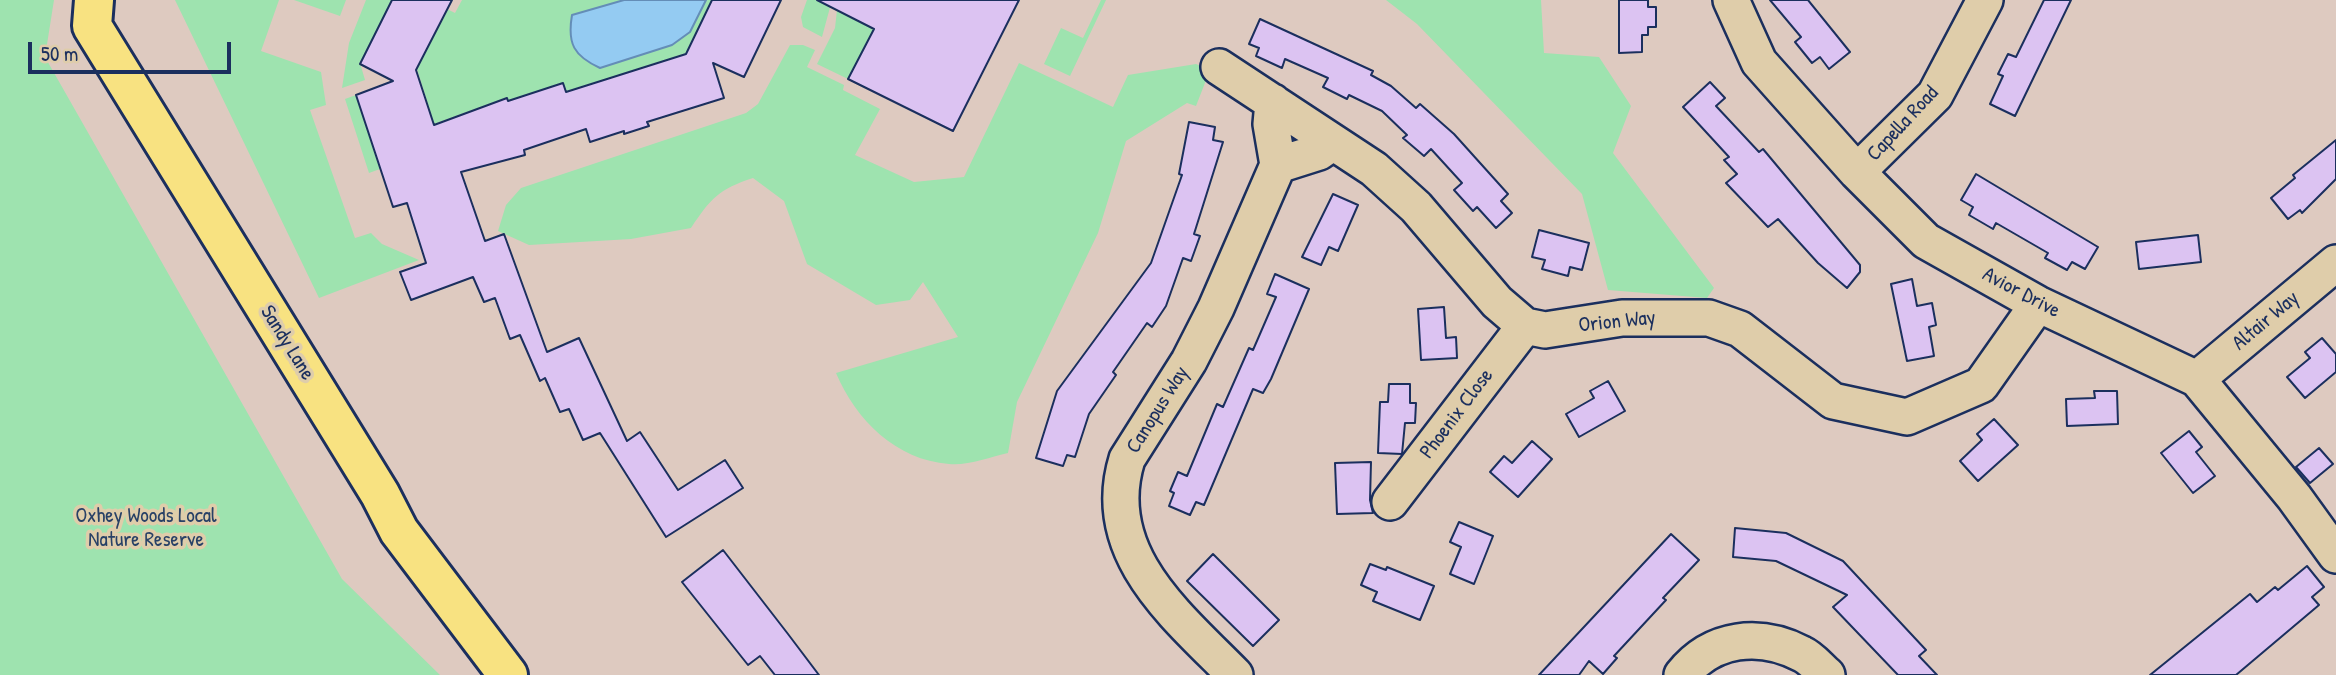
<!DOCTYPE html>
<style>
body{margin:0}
#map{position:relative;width:2336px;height:675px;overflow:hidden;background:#decac0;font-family:"Patrick Hand",sans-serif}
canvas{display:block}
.scale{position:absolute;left:28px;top:42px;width:203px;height:32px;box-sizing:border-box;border:4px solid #1b2f5e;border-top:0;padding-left:9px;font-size:21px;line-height:24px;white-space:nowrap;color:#1b2f5e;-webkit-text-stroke:5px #dfcdaa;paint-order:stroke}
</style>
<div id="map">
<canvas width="2336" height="675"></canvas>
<div class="scale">50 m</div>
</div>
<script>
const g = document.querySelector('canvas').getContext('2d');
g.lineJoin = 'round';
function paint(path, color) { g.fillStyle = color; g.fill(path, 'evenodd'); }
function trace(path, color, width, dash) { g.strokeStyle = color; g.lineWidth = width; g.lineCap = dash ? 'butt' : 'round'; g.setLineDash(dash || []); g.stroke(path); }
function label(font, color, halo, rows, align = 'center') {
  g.font = font + ' "Patrick Hand",sans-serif'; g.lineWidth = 7; g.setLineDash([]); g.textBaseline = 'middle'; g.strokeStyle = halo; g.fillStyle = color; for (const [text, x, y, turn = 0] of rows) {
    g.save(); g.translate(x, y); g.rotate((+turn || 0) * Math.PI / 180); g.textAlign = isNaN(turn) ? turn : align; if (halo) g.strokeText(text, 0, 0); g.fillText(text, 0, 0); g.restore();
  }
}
const green = new Path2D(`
 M0,0H54L45,57L342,579L440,675H0Z
 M175,0H279L261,51L321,72L326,105L310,110L355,238L371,233L382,244L419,260L319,298Z
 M294,0H346L340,16Z
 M366,0H392L360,63L365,80L342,88L349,43Z
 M462,0H624L619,3L690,32L706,0H712L687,53L566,92L563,83L508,101L506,98L434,124L417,69L447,9L455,13Z
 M807,0H832L822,37L803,27L801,17Z
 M1101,0H1106L1070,76L1044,64L1061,28L1083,38Z
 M1386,0H1541L1544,53L1599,57L1631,106L1613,153L1714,288L1707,298L1608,290L1582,194L1417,24Z
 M837,10L874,29L848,79L817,64L835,28Z
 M790,45H803L815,50L807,67L844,85L843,90L880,109L855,155L914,182L964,177L1019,63L1113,107L1128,75L1196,64L1210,70L1196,106L1187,103L1126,141L1098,233L1017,402L1008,453C990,457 967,466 949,464C896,460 856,420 836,373L958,337L923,282L910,300L876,305L807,264L784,201L753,178C719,189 711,198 691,228L631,239L529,245L498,231L506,205L521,188L746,113L758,104Z
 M356,95L380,169L369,173L345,99Z`);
const water = new Path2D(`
 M624,0H706L690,32L672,45L600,68C574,56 567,44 572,15Z`);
const building = new Path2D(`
 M392,0H452L416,70L434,125L507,98L508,101L563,83L566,92L686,54L712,0H781L744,77L713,63L724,98L647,122L649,126L624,134V131L590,142L586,129L524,150L525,155L461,172L485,241L504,234L547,352L579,338L627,441L640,432L678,490L725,460L743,488L666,537L600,433L583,440L569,409L560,412L545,378L540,381L520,335L510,339L495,298L484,302L473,277L411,300L400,272L426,263L407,203L393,207L356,95L393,81L360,64Z
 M817,0H1019L953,131L848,79L874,29Z
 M1619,0H1648V7H1656V27H1648V35H1642V52L1619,53Z
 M1770,0H1808L1850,52L1829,69L1820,57L1812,63L1795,42L1801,37Z
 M2044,0H2071L2015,116L1990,104L2003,76L1998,74L2008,54L2016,57Z
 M1260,19L1373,71L1371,75L1391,86L1416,108L1420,104L1454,134L1508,194L1501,201L1512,213L1496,228L1477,207L1473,211L1454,190L1462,183L1431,149L1424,156L1403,138L1407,135L1382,111L1349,95L1347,99L1323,87L1328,78L1285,59L1282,68L1256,56L1259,48L1249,44Z
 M1710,82L1725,98L1716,106L1759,152L1763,149L1860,265V272L1847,288L1818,263L1778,219L1768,227L1726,183L1737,174L1724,160L1729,157L1683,107Z
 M1189,122L1215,127L1213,140L1223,142L1194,234L1200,236L1191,261L1183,258L1166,306L1152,327L1147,323L1113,372L1116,375L1089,414L1075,457L1067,455L1063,466L1036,458L1057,391L1151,263L1182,175L1179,174Z
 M2336,140V179L2302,213L2300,210L2288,219L2271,198L2295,178L2293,175Z
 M1976,174L2098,247L2085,269L2072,262L2067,270L2045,258L2048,253L1996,223L1993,229L1969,215L1973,207L1961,200Z
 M1333,194L1358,205L1338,251L1329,247L1321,265L1302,257Z
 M1539,230L1589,243L1582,270L1570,267L1568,276L1542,269L1545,260L1532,257Z
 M2198,235L2201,262L2139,269L2136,242Z
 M1275,274L1309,289L1271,379L1263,393L1253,389L1204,505L1196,502L1190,515L1169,506L1174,493L1170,491L1178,472L1187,476L1217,404L1223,407L1249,348L1253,350L1276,297L1267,294Z
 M1912,279L1917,306L1932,303L1936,325L1929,327L1934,356L1907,361L1891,284Z
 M1444,307L1446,338L1456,337L1457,358L1421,360L1418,309Z
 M2322,338L2336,354V372L2305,398L2287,377L2310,358L2305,352Z
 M1608,381L1625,411L1579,437L1566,414L1594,398L1590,391Z
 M1389,384H1410V403H1416L1415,423H1405L1402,454L1378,453L1380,402H1388Z
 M2094,391H2117L2118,424L2067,426L2066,399L2095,398Z
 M1994,419L2018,445L1978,481L1960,461L1982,440L1977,434Z
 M2189,431L2202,447L2196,452L2215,476L2193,493L2161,453Z
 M1532,441L1552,459L1518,497L1490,472L1504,456L1512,463Z
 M2319,448L2333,464L2310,483L2296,467Z
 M1371,462L1370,500L1373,513L1337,514L1335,463Z
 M1459,522L1493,536L1474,584L1450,574L1461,547L1450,542Z
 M1735,528L1786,533L1843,561L1926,650L1919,656L1937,675H1898L1833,607L1847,595L1776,561L1733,557Z
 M1671,534L1699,560L1663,598L1666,600L1614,656L1617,658L1603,674L1589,661L1579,675H1539Z
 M723,550L788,634L819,675H775L760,656L748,665L682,582Z
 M1213,554L1279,620L1253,646L1187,581Z
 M1370,564L1386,570L1387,567L1434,586L1420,620L1373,601L1377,592L1361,585Z
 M2307,566L2324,587L2312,597L2319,605L2236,675H2150L2250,594L2257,602L2275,587L2278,590Z`);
const minor = new Path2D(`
 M1731,0L1759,62L1857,172L1926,241L2038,304L2197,379L2294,497L2336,555
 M1219,67L1374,169L1416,207L1497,302L1525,326L1545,330L1622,318H1709L1740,329L1833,401L1907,417L1981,385L2038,304
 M1273,102L1271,124L1278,165
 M1857,172L1935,95L1985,0
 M2197,379L2336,263
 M1390,502L1525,326
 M1235,675C1176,615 1098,553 1127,459L1189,361L1216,308L1278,165L1319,152L1333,142
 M1682,675C1712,637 1760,632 1802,654C1811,658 1819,668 1827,675`);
const major = new Path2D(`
 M94,0L92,26L380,494L399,531L508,675`);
const streetNames = [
 ["Capella Road",1903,124,-47],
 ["Avior Drive",2021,293,28],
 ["Altair Way",2266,321,-40],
 ["Orion Way",1617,322,-6],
 ["Sandy Lane",287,343,58],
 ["Canopus Way",1158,410,-58],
 ["Phoenix Close",1457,414,-53]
];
const parkNames = [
 ["Oxhey Woods Local",146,516],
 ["Nature Reserve",146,540]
];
paint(green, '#9ee3af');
paint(water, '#94cbf2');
trace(water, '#648db7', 2);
paint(building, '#dcc3f2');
trace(building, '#1b2f5e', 2);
trace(minor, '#1b2f5e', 40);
trace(major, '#1b2f5e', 44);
trace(minor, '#dfcdaa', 35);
trace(major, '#f8e281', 38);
label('21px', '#1b2f5e', '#dfcdaa', streetNames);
label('21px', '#284166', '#dfcdaa', parkNames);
</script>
